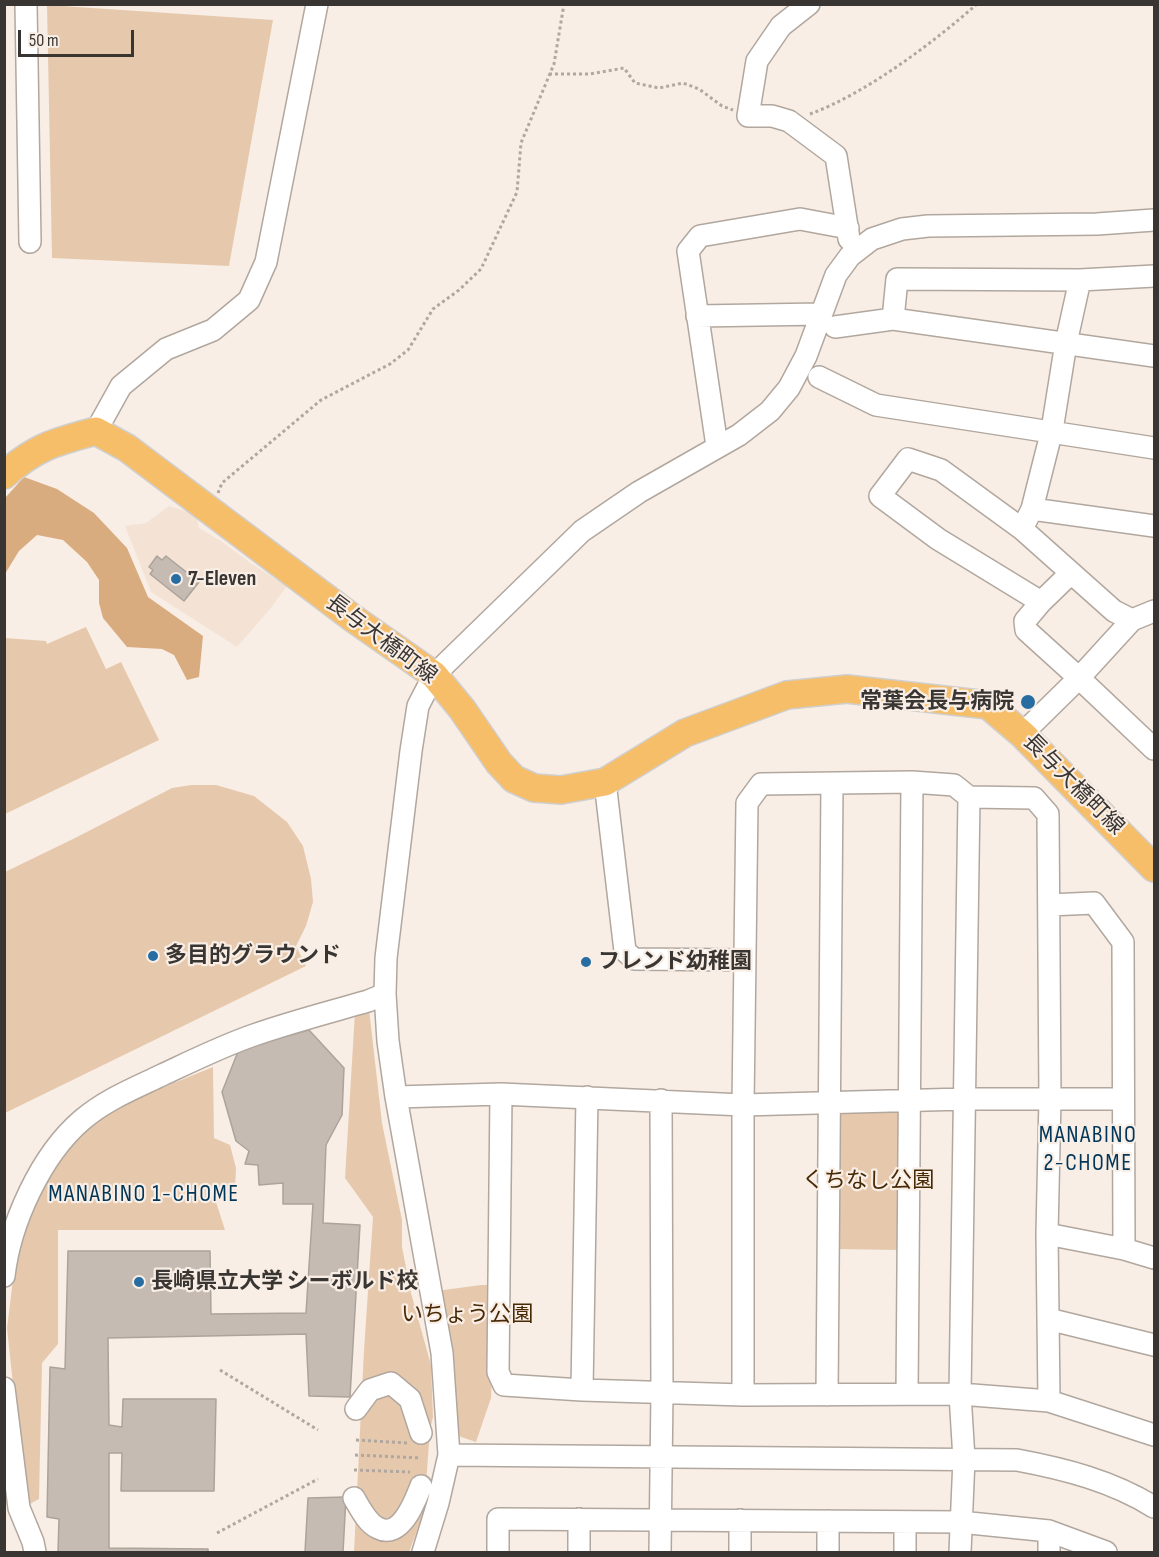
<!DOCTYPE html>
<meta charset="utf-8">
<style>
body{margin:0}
#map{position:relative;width:1159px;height:1557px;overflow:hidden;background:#f9eee5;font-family:"Sofia Sans Condensed",sans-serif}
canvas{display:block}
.frame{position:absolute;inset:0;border:6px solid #393532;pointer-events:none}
.scale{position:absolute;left:18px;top:30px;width:116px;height:27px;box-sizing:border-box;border:3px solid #393532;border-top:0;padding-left:8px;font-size:18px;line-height:21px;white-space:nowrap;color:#393532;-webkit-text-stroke:4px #f9eee5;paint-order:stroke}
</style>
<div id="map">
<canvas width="1159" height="1557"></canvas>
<div class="frame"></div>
<div class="scale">50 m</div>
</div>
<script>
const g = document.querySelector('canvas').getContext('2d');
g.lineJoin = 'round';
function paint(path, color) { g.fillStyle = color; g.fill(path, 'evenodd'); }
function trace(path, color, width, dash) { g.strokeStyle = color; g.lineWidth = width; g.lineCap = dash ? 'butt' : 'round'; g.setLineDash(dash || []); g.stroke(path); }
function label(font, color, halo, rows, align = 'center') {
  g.font = font + ' "Sofia Sans Condensed","Noto Sans JP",sans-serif'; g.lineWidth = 4.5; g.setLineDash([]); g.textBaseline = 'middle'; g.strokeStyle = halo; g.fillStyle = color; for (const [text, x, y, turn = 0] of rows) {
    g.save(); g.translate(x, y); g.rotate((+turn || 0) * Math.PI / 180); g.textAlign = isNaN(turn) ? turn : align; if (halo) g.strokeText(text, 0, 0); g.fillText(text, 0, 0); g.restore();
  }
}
const built = new Path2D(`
 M169,506L196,514L199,528L221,541L252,564L287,586L270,609L237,647L151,592L125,526L146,523Z`);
const green = new Path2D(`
 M47,5L273,20L229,266L52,258Z
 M86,627L106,669L121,662L159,740L5,814V638L46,641L47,644Z
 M191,785H216L254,796L287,822L303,846L311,879L313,902L306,926L296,946L306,966L5,1113V872L77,837L172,788Z
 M369,1009L382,1123L402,1220V1247L411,1293L431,1365L433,1417L430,1429L424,1512L409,1552H354L364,1350L373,1217L345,1178L355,1012Z
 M213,1067L214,1138L230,1145L236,1168L235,1189L216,1202L225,1230H58V1344L42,1363L39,1499L26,1506L7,1328L14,1272L28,1219L43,1182L87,1127L137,1098Z
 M899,1112L898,1250L836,1249L839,1113Z
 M481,1285H495L491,1398L476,1442L461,1437L452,1429L436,1291Z`);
const forest = new Path2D(`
 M24,477L57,489L94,513L127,548L148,597L203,636L199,677L187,680L174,655L162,649L127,647L103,618L99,603V580L87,562L63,540L37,535L19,551L5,574V498Z`);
const building = new Path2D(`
 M157,556L162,560L166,556L199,582L184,601L150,574L153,570L149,567Z
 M309,1030L344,1068L342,1115L326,1145L323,1223L360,1225L350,1397L309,1396L306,1334L108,1338L109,1425L122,1427L123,1399H216L214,1491H121L122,1453H109V1548L208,1549V1552H58L59,1519L47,1517L50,1367L65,1369L68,1251H210L211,1314L306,1313L313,1204H283V1183L259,1185L258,1165L245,1164L249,1151L236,1141L222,1092L239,1049Z
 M346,1497L343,1552H305L308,1498Z`);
const path = new Path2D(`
 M549,74H590L624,68L635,83L659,88L683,83L699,89L722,106L733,110
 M810,114C865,94 933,43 977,4
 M218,493L222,483L321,400L390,364L408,350L433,309L459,290L481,269L517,192L521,143L554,64L564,4
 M220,1370L318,1430
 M356,1440L408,1443
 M355,1455L421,1458
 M354,1470L410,1472
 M217,1533L318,1479`);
const minor = new Path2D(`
 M26,4L30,242
 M809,4L781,26L757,61L748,116H772L789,121L836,156L849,239
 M697,316L821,314
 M893,319L897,279L1080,280L1154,276
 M835,327L893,319L1154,356
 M819,377L876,405L1154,448
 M96,431L121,386L166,349L213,330L249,300L266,262L317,4
 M717,446L688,251L700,236L800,219L848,228
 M1032,509L1052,430L1066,343L1080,280
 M1026,521L1032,509L1154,526
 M1071,573L1041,602L938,539L880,496L908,459L941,470L1022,529L1114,611L1132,620
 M1041,602L1025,621L1026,630L1079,678L1154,749
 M1022,734L1079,678L1132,620L1154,611
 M605,782L625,951L634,959L744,960
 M1049,905L1094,903L1123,942L1124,1249
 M501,1094L498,1372L504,1385L582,1390L743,1395L960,1394L1049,1401L1047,1234L1050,1099L1048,814L1034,798L969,797L954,785L912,782L761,784L747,803L743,1105V1395
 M396,1097L501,1094L743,1105L964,1099H1123
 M1047,1234L1124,1249L1154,1258
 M4,1276C10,1223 41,1155 82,1120C105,1100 135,1088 162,1075C192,1061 222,1046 254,1035C291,1022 330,1012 368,1001L385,994
 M1048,1319L1154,1345
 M4,1388L19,1508L33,1542L35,1552
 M582,1390L587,1097
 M907,1394L912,782
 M827,1395L832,784
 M1049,1401L1154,1435
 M356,1409L370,1390L391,1383L410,1399L421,1433
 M449,1455L1017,1460C1065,1469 1112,1481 1154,1507
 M354,1498C360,1508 367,1523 378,1528C401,1540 415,1501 421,1486
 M740,1520V1552
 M905,1522V1552
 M423,1552L438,1503L449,1455L442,1353L396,1097L388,1041L385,994L386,958L411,751L418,706L434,675L582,531L639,492L739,435L770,411L789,388L806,356L836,275L850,256L872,239L902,229L928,226L1097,224L1154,220
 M498,1552V1519L960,1522L1049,1531L1106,1552
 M579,1552V1519
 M660,1552L662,1392L661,1100
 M828,1552V1521
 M960,1552L964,1459L960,1394L969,797
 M1049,1552V1531`);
const major = new Path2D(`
 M4,475C37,446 55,442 96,431L127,448L354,619L434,675L462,709L499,763L514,779L534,788L561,790L605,782L685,733L787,695L847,689L988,705L1022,734L1154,868`);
const markers = [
 [176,579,6,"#276da2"],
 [1028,702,8,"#276da2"],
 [153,956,6,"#276da2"],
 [586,962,6,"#276da2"],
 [139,1282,6,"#276da2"]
];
const poiNames = [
 ["7-Eleven",188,579],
 ["常葉会長与病院",1014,702,"right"],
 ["多目的グラウンド",165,956],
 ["フレンド幼稚園",598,962],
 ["長崎県立大学 シーボルド校",151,1282]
];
const streetNames = [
 ["長与大橋町線",381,640,37],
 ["長与大橋町線",1073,785,45]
];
const parkNames = [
 ["くちなし公園",868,1181],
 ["いちょう公園",467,1315]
];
const neighbourhoodNames = [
 ["MANABINO",1088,1136],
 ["2-CHOME",1088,1164],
 ["MANABINO 1-CHOME",144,1195]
];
paint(built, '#f4e3d4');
paint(green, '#e6c9ad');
paint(forest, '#d9ac80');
paint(building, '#c5bbb2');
trace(building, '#aca39a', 1.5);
trace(minor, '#b1a79e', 24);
trace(major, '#cfcfce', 30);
trace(path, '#afa7a0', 3, [3, 3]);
trace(minor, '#fff', 21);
trace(major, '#f7be6a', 27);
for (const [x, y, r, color] of markers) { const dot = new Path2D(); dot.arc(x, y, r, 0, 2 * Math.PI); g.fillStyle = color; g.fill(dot); trace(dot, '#f9eee5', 2); }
label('bold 22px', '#393532', '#f9eee5', poiNames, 'left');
label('22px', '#393532', '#f9eee5', streetNames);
label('22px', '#472905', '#f9eee5', parkNames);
g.letterSpacing = '1.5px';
label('24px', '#013658', '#f9eee5', neighbourhoodNames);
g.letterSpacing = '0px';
</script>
